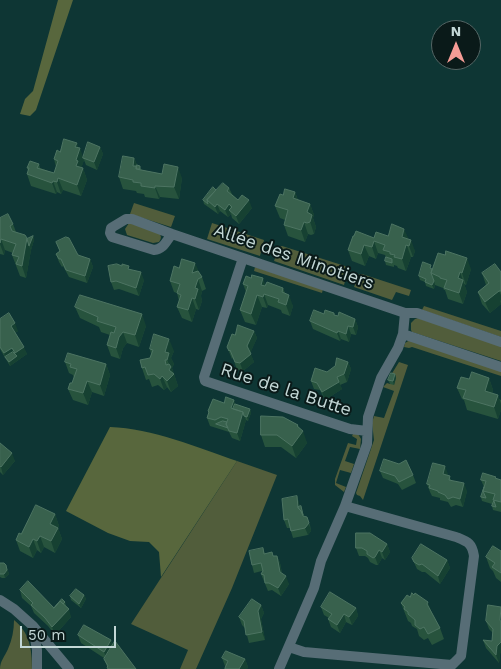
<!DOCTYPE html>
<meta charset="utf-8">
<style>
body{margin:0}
#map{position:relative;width:501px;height:669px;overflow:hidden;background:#0e3634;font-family:"Work Sans",sans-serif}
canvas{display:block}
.north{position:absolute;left:431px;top:20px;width:50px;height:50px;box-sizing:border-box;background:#0a1a19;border:1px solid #546665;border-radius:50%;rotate:0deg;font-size:14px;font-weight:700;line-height:20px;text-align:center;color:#c3d7d6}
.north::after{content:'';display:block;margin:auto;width:18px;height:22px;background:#f59c96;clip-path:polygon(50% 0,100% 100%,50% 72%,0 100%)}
.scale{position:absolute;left:20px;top:626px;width:96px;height:22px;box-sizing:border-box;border:2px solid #c3d7d6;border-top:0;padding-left:6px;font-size:15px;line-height:18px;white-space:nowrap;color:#c3d7d6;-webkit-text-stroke:4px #0a1a19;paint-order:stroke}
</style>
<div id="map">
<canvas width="501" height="669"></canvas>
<div class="north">N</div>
<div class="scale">50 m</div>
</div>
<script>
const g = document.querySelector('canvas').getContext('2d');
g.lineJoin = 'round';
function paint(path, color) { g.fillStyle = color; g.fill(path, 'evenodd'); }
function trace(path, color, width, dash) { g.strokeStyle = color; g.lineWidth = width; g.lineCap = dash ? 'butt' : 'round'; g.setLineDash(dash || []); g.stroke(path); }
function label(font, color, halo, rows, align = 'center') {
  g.font = font + ' "Work Sans",sans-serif'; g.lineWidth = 4; g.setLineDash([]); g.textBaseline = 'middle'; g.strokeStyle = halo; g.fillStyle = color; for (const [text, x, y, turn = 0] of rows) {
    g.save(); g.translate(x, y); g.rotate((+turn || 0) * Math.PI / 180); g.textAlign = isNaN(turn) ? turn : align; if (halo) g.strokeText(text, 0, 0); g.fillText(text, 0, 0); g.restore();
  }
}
const green = new Path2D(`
 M134,203L175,216L171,227L130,214Z
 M129,223L159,232C161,236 162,238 159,242L153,243L127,235L125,229Z
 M212,223L264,240L260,256L207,239Z
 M282,246L345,266L348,270L344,285L274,261L279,247Z
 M255,267L323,289L322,293L254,271Z
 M359,274H362L411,290L409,296L396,292L392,300L354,287Z
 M424,306L501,331V337L422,310Z
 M418,318L501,345V361L412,332L411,330V323L415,319Z
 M410,340L501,370V376L412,347L409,348L404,347L405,343Z
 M399,362L408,365L363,500L360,496L357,495L356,493L374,440L372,423L374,416L384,418L394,391L383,387L387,383L390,384L391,375Z
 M353,434H358L361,439L360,449L350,447L345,461L354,464L351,473L340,470L336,483L346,487L344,492L335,485V479L348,443L356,445L357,439L352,436Z
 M237,461L277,475L232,588L196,669H180L188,650L131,624Z
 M14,620C30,633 32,650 32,669H0C0,661 5,656 8,649C12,640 14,630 14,620Z`);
const forest = new Path2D(`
 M58,0H73L36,110L30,116L20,114L25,99L33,91Z
 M110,427C152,428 198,448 237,461L161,577L159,552L149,542L130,541L108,533L66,511Z`);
const minor = new Path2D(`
 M172,234C166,241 164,249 154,250L112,237L110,233L111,228L126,219H132L172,234L405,313H417L501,342
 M243,258L204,377L205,381L350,429L367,431
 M403,334L501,367
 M345,506L367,444L368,417L381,378L398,348L403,334L405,313
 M0,600L14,609L33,626L69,669
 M33,627L37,650V669
 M279,669L314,588L321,561L345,506L456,537C468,542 472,543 474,556L461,656L452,665L304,652L289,647`);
const wall = new Path2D(`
 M100,147L103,154L97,170L86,165L84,160L81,168H83L87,180L81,196L63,190L61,194L57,192L56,194L31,186L27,174L28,171L27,168L39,164L40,168L54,173L56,167L54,159L60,152L78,148L83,157Z
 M134,158L137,165L142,170L182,178L179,199L160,197L159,199L145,197L144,194L137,193L136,191L123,189L119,177Z
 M229,188L232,194L238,200L252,208L239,224L232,218L231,214L228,217L220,211L218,214L204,204L203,200L216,190Z
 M295,192L298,200L310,204L314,215L313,218L316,227L314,234L311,235L308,234L305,242L288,236L284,225L285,220L280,218L275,206L283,195Z
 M0,218L13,224L16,232L27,239L33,236L34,240L31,250L26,278L20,276L12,255L13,253L5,250L4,255L0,254Z
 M388,236L408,239L415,251L413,257H411L406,271L398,268L397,266L394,265V267L386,265L385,261L386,257L385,255L378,253L376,259L369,256L365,266L352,261L348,250L374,238Z
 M56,242L78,255L90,259L93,267L87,283L69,277L63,266L62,267L59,262L56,254L60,252Z
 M179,268L198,271L202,277L206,289L202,291L201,296L202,301L199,310L196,309L192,322L182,318L177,307L179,301L177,293L174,292L170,281Z
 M130,269L144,280L139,296L119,289L114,290L111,282Z
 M432,269H471L466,285L464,284L467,292L463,304L448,299L445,290H444L443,288L435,285L434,289L426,286L425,282L420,280L419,276Z
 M501,272V304L490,313L482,304L478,292L486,285L482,273Z
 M243,284L283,288L285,293L293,306L290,316L282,313L281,310L268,305L267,308L262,307L256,325L245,322L240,310L246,292Z
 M75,307L146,326L139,347L127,343L123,348L120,359L111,356L107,345L110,335L101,332L99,327L80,318Z
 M334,313L335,316L355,319L358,327L356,335L351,334L349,342L341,339L340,341L313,329L310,321L324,314Z
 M0,319L18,331L15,333L27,354L10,366L0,349Z
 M254,331L257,338L250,353L254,362L243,371L237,370L233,358L232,359L227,347L235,335Z
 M150,349L174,351L171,358L174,364L172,368L178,386L171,392L167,387L164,390L158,385L152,387L149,379L146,380L142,368L150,358L151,354Z
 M65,362L106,364L110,375L104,396L92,392L88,405L73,400L68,389L72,383L74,378L73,375L69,373Z
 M348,362L351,369L347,382L340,385L342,389L325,400L320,390L314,389L311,381Z
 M395,374L396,378L394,385L390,384L388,380Z
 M489,378L493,390L492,394L498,395L499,399L501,400V410L498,419L467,410L464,400L462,399L457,388L469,379Z
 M234,400L235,404L250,409L251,413L248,421L246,420L240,441L232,438L229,432L210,426L207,418L208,414V411L224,403Z
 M298,425L307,443L296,458L281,447H265L261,435Z
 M0,443L15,461L3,475L0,472Z
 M380,471L413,475L416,483L402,490L398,484L383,478Z
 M448,474V476L452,481L467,491L463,507L456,505L451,507L448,502L440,500V498L432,496L430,492L427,484Z
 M497,479L501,480V512L493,510L492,506V504L482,501L481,497L484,487L481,480Z
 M297,496L300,507L301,506L304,516L310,525L311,531L308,535L293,538L290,528H287L284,520Z
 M55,514L59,526L58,528L62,539L55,553L44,547L41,553L37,550L33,558L20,551L16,540L21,534Z
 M387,544L390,552L385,560L382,558L378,565H376L370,562L368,558L365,556H359L356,548Z
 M263,548L265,554L274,556H277L280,563L282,573L289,584L281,596L272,590L268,591L261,574L262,571L254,573L252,565Z
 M501,551V582L496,578L493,571L490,568L486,557Z
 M412,558L447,560L450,568L440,584L425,572H422L417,569Z
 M0,563L6,565L9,574L5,578H2L0,577Z
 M20,590L54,608L65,602L66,606L71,617L55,635L48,626L34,613L31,606L22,598Z
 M84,595L86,599L81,608L71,600L70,596Z
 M401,603L432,614L440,628L444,639L432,645L428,638L424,640L419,636L417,629L412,626L411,623L408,621Z
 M261,605L264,613L261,619L265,640L249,643L245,628L242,625L239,617Z
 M488,605L500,654L499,663L486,648L483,640L492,641L493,633L489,629L486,621Z
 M321,607L356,608L358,616L352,625L346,622L340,633L331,627L328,619L329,618L324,615Z
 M78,635L111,640L112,645L136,669H108L104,659V658L81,643Z
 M222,658L245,659L248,667L247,669H225V666Z`);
const shadedWall = new Path2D(`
 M77,143L79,150L80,148L84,160L81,169L83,168L87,180L81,196L77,185L75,147Z
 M100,147L103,154L97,170L94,162Z
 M134,158L139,169L138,172L133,166Z
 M178,167L182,178L179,199L174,187Z
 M58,178L63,190L61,194L57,182Z
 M53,181L57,192L56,194L52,183Z
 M155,186L160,197L159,199L155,188Z
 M295,192L299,204L293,198Z
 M249,200L252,208L239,224L236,216Z
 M217,204L220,211L218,214L215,207Z
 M229,204L232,212L229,210L231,214L228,217L225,210Z
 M310,204L314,215L313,218L316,227L314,234L307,212Z
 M304,222L308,234L305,242L301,230Z
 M404,229L409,240L407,246L411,257L406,271L402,259V237Z
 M33,236L34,240L31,250L29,246Z
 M27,238L31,250L26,278L22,266Z
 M1,239L5,250L4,255L0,244Z
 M411,240L415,251L413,257L409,246Z
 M374,241L378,253L376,259L372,247Z
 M364,245L369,256L365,266L361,254Z
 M467,258L471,269L466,285L462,273Z
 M90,259L93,267L87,283L85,276Z
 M195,263L200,274L192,273Z
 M141,272L144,280L139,296L136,288Z
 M460,272L467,292L463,304L459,293L458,278Z
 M263,278L267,290L261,285Z
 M198,279L202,291L201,296L202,301L199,310L195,299V288Z
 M434,281L435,285L434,289L432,285Z
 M499,291L501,295V301L500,300L501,304L490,313L485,302Z
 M264,294L268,305L267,308L263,297Z
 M257,295L262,307L256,325L251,314Z
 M289,295L293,306L290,316L286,305Z
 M192,298L196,309L192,322L188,310Z
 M142,314L146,326L139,347L135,335Z
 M355,319L358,327L356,335L353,327Z
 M15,323L18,331L13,334L11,326Z
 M348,326L351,334L349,342L346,334Z
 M254,331L257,338L250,354L247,346Z
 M338,331L341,339L340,341L337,333Z
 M123,332L127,343L123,348L120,359L116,348L119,337Z
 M169,339L174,351L171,358L174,364L172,368L178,386L171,392L167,381L169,370L170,368L165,352Z
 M24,347L27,354L10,366L9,362L16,356L15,353Z
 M12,348L15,356L5,357L4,353Z
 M251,354L254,362L243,371L240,363Z
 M348,362L351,369L347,382L344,374Z
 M106,364L110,375L104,396L100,385Z
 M395,374L396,378L394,385L393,381Z
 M162,376L167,387L164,390L160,379Z
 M489,378L493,390L490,400L485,391Z
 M87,381L92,392L88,405L83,393Z
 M339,382L342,389L325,400L322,392Z
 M498,395L501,404V410L498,419L494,407Z
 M234,400L236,408L235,413L231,408Z
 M250,409L251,413L248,421L247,417Z
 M243,412L246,420L240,441L237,433Z
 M298,425L301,434L303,431L307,443L296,458L292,446L297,426Z
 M12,453L15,461L3,475L1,467Z
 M445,466L448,474L446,482L443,474Z
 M464,483L467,491L463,507L460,499Z
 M297,496L299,504L300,513L298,508Z
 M55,514L59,526L58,528L62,539L55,553L51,541L50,524Z
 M307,517L311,531L308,535L305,528Z
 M40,536L44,547L41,553L37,541Z
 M33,539L37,550L33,558L29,547Z
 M387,544L390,552L385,560L382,552Z
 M379,550L382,558L378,565L375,557Z
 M277,556L280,563L283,580L280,572Z
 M447,560L450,568L440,584L438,576Z
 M6,565L9,574L5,578L4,574Z
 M286,576L289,584L281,596L278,588Z
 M84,595L86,599L81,608L79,604Z
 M428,602L432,613L427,604Z
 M261,605L264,613L261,619L265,640L262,632L258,611Z
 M356,608L358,616L352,625L349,617Z
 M69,609L71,617L55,635L52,627Z
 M344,614L346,622L340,633L337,625Z
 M111,640L114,648L107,660L104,652Z
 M501,642V653L500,654L499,663L496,655L497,646Z
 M245,659L248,667L247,669H239Z`);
const building = new Path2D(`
 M64,139L77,143L75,147L80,148L76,160L78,161L76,166L83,168L77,185L58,178L57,182L53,181L52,183L27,174L29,168H27L30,161L39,164L37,168L54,173L58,161L54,159L57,150L60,152Z
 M88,142L100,147L94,162L83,158Z
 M123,156L134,158L133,166H136V169L162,174L164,164L178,167L174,187L155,186V188L141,186V183L133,182V180L119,177Z
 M137,165L140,166V169H137Z
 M223,183L229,188L227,191L238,200L242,195L249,200L236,216L229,210L232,207L229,204L225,210L217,204L215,207L207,200Z
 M213,187L216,190L207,200L208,204L203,200Z
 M285,189L295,192L293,198L310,204L307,212L312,215L310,222L307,223L304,222L301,230L284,225L288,210L275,206L280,194L283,195Z
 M8,214L13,224L10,226L12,231L25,235L27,238L22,266L16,264L19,257L12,255L16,244L1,239L0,243V218Z
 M392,224L404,229L402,237L411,240L409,246L406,245L402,259L394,257L395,255L390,254V252L383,250L385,245L374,241L372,247L364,245L361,254L348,250L353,236H354L356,231L374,238L376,232L388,236Z
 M33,236L29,246L27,239Z
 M66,237L69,238L78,255L90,259L85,276L66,270L61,259H59L56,254L60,251L56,242Z
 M446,251L467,258L462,273L460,272L458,278L463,280L459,293L444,288L447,280L440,278V277L431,273L438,253L445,255Z
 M386,257L392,259V263L385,261Z
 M182,259L195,263L192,273L198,271L202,277L198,279L195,288L198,289L195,299L192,298L188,310L177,307L181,295L177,293L180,284L170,281L174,266L179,268Z
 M423,262L431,265L430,268L432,269L431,273L434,281L432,285L425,282L426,279L419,276Z
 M117,264L122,266V264L129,266L128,269L141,272L136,288L116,281L111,282L108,266Z
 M495,264L501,272V291H499L485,302L478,292L489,283L482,273Z
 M252,275L263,278L261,285L265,286L267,282L283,288L282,292L289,295L286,305L278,302L279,299L264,294L263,297L257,295L251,314L240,310L248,286L243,284L246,276L251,278Z
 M80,295L142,314L135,335L123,332L119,337L116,348L107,345L111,332L114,333L116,327L97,321L98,317L75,307Z
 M314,310L324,314L325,310L334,313V315L338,316L339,312L355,319L353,327L348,326L346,334L338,331L337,333L310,321Z
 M9,313L15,323L11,326L24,347L15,353L12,348L4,353L0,347V319Z
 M238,325L254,331L247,346L251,354L240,363L235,362L230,350L229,351L227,347L232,334L235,335Z
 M154,334L169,339L165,352L169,353L167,360H165L166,365L169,364L171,367L169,370L174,374L167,381L162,376L160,379L154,374L148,375L145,367L142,368L140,360L150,358L153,350L150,349Z
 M13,352L17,356L9,362L5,357Z
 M68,353L106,364L100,385L87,381L83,393L68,389L70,383H72L77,369L70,367L71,364L65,362Z
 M337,358L348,362L344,374L337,377L339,382L322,392L317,383L311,381L315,368L327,372L335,366Z
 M472,372L489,378L485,391L498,395L494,407L463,398L466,390L457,388L461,377L469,379Z
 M391,373L395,374L393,381L388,380Z
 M226,397L234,400L231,408L243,412L237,433L229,431L226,424L228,419L221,417L215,420L207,418L209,412L208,411L213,399L224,403Z
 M235,404L250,409L247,417L244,416L243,412L233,409Z
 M261,416L283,417L298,425L297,426L303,431L292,446L277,435H261Z
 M223,421L227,422L226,424L228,428L216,424Z
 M0,443L12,453L1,467L0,466Z
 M384,459L399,464L406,460L413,475L399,482L395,476L380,471Z
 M433,463L445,466L443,474L450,476L449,480L464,483L460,499L453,497L448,499L445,495L438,492V491L429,488L430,485L427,484Z
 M483,473L496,477L495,478L501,480V502L493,500L495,494L483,491L486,481L481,480Z
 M484,487L483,491L486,498L481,497Z
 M297,496L298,508L301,511L303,516L307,517L309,523L305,528L291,531L288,519L284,520L282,499Z
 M494,501L496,507L492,506Z
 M36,505L55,514L50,524L58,528L51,541L40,536L37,541L33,539L29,547L16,540L19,533L21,534Z
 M301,506L303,515L301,511L299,509L298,507Z
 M356,533H370L387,544L382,552L379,550L375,557L373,558L367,554V551L362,548H356Z
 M421,544L447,560L438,576L422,564L419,565L414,562L412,558Z
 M493,546L501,551V573L492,567L495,563L486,557Z
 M263,548L264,554L272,552L273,556H277L280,572L286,576L278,588L269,583H265L264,575L261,574L263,571L261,563L252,565L249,551Z
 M0,563H4L6,565L7,570L4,574H0Z
 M28,581L54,608L60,601L69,609L52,627L45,618L31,605L33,603L20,590Z
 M76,589L84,595L79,604L70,596Z
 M330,592L356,608L349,617L344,614L337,625L328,619L332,614L321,607Z
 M412,593L414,595L415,593L428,602L427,604L440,628L428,634L424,627L420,629L415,625V620L408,614V612L404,609L405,607L401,603L407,595L410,597Z
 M62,599L65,602L63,604L60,601L54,608Z
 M252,599L261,605L258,611L262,632L246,635L244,621L239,617Z
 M488,605L501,607L500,620L501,622V642L497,646L496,655L483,640L492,641L493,629L486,621Z
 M84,625L111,640L104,652L78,635Z
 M115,641L136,669H108L107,667L108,666L104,659Z
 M226,651L245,659L239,669H225V668L228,661L222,658Z`);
const streetNames = [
 ["Allée des Minotiers",294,257,19],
 ["Rue de la Butte",286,390,18]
];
paint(green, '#515d3b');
paint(forest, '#58673d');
trace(minor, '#576d76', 10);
paint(wall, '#27533d');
paint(shadedWall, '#164132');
paint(building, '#38614d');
trace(building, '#4d7462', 1);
label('18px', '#c3d7d6', '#0a1a19', streetNames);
</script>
